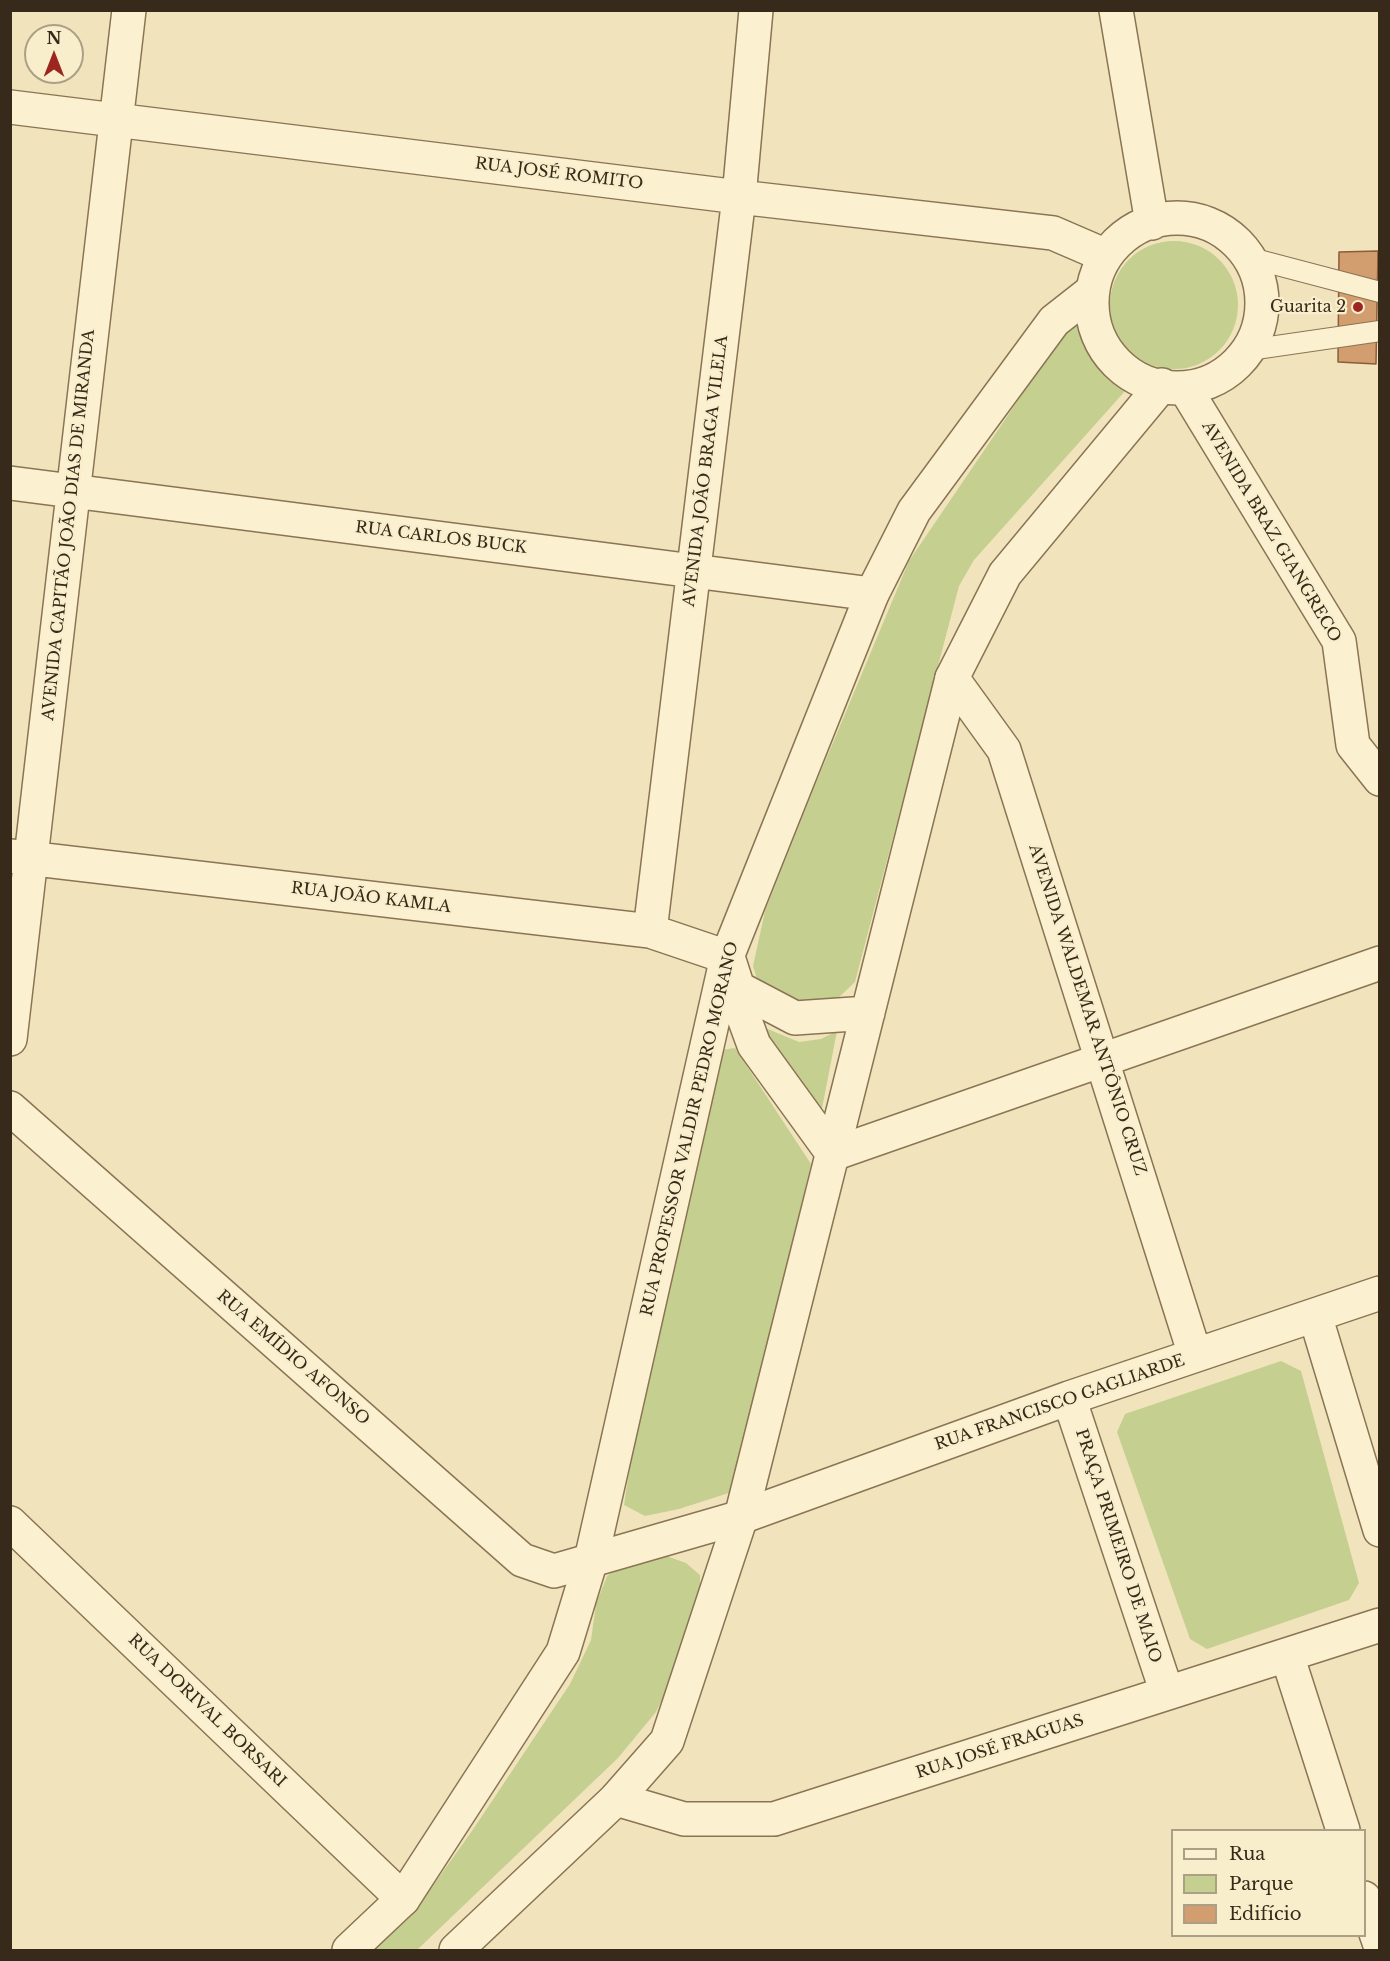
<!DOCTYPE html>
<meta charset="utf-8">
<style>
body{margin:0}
#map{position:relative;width:1390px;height:1961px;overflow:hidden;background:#f1e4bc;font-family:"Libre Baskerville",serif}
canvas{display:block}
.frame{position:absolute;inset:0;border:12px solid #382a1a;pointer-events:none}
.legend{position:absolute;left:1171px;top:1829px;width:195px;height:108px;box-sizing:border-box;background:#f8eecc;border:2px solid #aba085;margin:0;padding:8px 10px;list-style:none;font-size:18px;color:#382a1a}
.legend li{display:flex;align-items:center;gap:12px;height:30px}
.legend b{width:30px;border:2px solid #aba085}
.north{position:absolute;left:24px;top:24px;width:60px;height:60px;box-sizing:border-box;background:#f8eecc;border:2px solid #aba085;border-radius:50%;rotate:0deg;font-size:16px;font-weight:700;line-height:24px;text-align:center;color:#382a1a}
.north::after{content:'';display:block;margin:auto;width:21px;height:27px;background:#9d2620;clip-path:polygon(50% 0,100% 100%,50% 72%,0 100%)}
</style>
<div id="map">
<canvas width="1390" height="1961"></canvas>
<div class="frame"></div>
<ul class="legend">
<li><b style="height:8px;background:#fbf1d0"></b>Rua</li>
<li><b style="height:16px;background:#c5cf90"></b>Parque</li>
<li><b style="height:16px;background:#d29d6f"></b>Edifício</li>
</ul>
<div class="north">N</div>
</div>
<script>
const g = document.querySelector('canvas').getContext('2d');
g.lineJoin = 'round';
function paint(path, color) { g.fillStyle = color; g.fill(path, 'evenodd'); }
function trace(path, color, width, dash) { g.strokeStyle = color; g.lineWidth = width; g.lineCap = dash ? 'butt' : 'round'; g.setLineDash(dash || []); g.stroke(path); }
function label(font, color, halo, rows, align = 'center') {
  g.font = font + ' "Libre Baskerville",serif'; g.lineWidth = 4.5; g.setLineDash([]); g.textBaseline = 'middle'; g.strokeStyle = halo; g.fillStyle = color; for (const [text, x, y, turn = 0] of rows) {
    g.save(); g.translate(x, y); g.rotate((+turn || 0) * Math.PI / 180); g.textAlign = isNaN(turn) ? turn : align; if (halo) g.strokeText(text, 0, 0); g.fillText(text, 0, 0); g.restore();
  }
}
const green = new Path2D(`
 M1110 305a64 64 0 1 1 128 0a64 64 0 1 1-128 0Z
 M1076,315L1098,364L1126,390L974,560L959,586L855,982L835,1001L804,1008L761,993L753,966L765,911L814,788L909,561Z
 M751,1022L799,1042L821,1039L837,1031L819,1124Z
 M735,1048L811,1164L735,1491L679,1509L645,1516L624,1505L630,1465L721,1050Z
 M1281,1361L1301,1371L1359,1583L1349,1600L1207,1649L1190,1639L1117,1432L1125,1414Z
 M658,1553L686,1563L700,1575V1603L685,1653L656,1712L618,1758L417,1950H374L417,1908L472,1831L570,1684L591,1640L596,1604L607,1576L632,1558Z`);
const building = new Path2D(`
 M1378,251L1376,364L1338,362L1339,252Z`);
const service = new Path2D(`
 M1247,257L1380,292
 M1249,350L1380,331`);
const minor = new Path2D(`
 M1116,10L1152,223
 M10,107L739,197L1053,233L1104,255
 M1092 303a85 85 0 1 1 170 0a85 85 0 1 1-170 0Z
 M1185,388L1339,641L1353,745L1380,779
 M10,483L872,594
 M952,678L1004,750L1195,1355
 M10,856L650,931L727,957
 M650,931L739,197L756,10
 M10,1039L129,10
 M10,1108L522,1560L554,1571L741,1517L1069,1398L1380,1293
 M833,1154L1380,963
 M1315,1315L1380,1530
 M1069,1398L1167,1693
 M10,1523L403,1899
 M1287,1655L1343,1830
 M616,1799L684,1819H774L1380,1625
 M1364,1898L1380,1945`);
const tertiary = new Path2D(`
 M729,960L738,988L743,1015L754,1045L833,1154
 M738,988L795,1018L868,1013
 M349,1950L403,1899L563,1652L591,1560L727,957L872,594L914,511L1054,321L1091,292
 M456,1950L616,1799L667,1741L741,1517L952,678L1005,574L1162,385`);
const markers = [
 [1358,307,6,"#9d2620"]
];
const streetNames = [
 ["RUA JOSÉ ROMITO",559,174,7],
 ["AVENIDA JOÃO BRAGA VILELA",706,471,-83],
 ["AVENIDA CAPITÃO JOÃO DIAS DE MIRANDA",69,525,-84],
 ["AVENIDA BRAZ GIANGRECO",1271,532,59],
 ["RUA CARLOS BUCK",441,538,7],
 ["RUA JOÃO KAMLA",371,898,7],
 ["AVENIDA WALDEMAR ANTÔNIO CRUZ",1087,1010,72],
 ["RUA PROFESSOR VALDIR PEDRO MORANO",690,1129,-77],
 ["RUA EMÍDIO AFONSO",293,1358,41],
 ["RUA FRANCISCO GAGLIARDE",1060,1403,-19],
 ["PRAÇA PRIMEIRO DE MAIO",1118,1546,72],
 ["RUA DORIVAL BORSARI",207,1711,44],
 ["RUA JOSÉ FRAGUAS",1000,1747,-18]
];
const poiNames = [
 ["Guarita 2",1346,307]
];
paint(green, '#c5cf90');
paint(building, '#d29d6f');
trace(building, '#8b5d38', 1.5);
trace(service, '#8a7454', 22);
trace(minor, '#8a7454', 36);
trace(tertiary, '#8a7454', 36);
trace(service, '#fbf1d0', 20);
trace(minor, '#fbf1d0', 33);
trace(tertiary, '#fbf1d0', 33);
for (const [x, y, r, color] of markers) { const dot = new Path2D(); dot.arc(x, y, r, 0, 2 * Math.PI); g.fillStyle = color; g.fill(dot); trace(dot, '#f8eecc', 2); }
label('16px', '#382a1a', '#f8eecc', streetNames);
label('16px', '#382a1a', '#f8eecc', poiNames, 'right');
</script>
